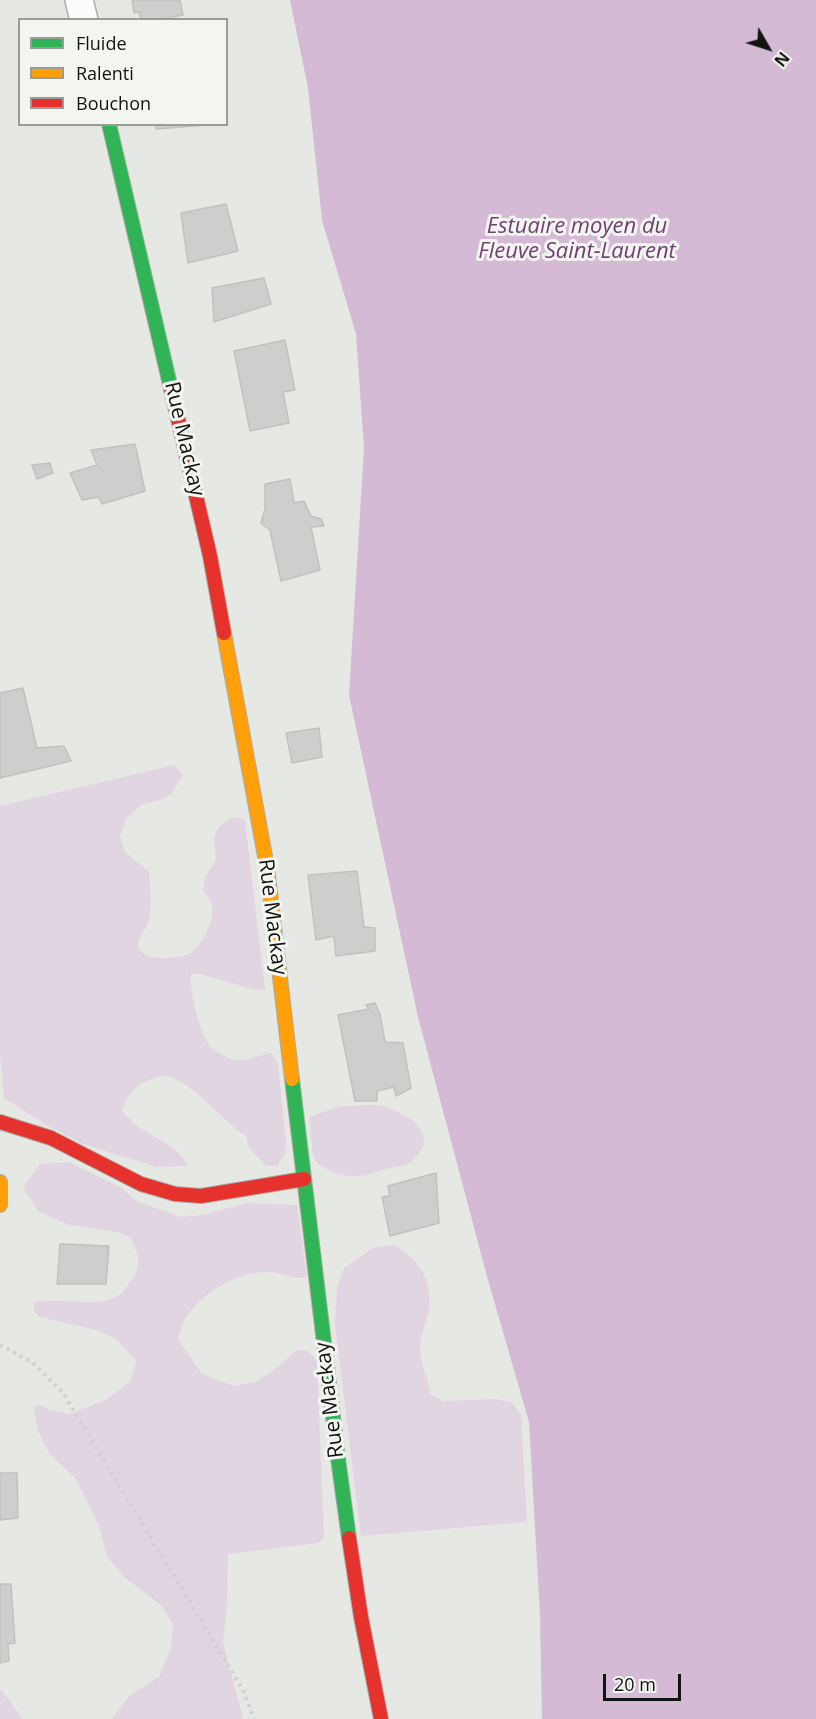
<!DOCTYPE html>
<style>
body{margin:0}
#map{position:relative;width:816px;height:1719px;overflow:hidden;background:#e6e8e4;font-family:"Open Sans",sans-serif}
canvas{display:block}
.legend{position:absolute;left:18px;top:18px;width:210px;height:108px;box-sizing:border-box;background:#f3f6f0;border:2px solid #999c97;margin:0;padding:8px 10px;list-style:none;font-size:18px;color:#131412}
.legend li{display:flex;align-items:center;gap:12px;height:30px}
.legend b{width:30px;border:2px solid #999c97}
.north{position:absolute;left:738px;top:18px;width:60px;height:60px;-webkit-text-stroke:4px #f3f6f0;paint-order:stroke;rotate:129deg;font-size:16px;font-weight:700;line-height:24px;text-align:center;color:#131412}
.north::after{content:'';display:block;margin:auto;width:21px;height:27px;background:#131412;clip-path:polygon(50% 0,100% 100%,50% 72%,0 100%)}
.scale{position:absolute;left:603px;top:1674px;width:78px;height:27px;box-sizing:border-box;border:3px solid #131412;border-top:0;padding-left:8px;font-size:18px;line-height:21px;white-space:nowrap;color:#131412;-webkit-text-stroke:4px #f3f6f0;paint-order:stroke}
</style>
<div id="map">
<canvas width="816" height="1719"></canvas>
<ul class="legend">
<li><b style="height:8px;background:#30b455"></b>Fluide</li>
<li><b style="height:8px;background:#ff9f0a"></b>Ralenti</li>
<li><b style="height:8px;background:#e5322d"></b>Bouchon</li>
</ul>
<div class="north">N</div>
<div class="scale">20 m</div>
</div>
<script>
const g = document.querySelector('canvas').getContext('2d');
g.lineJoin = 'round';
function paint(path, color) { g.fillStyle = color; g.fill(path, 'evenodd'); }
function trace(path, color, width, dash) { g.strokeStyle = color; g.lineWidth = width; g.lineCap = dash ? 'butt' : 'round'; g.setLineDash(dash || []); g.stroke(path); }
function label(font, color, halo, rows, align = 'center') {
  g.font = font + ' "Open Sans",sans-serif'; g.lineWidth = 6; g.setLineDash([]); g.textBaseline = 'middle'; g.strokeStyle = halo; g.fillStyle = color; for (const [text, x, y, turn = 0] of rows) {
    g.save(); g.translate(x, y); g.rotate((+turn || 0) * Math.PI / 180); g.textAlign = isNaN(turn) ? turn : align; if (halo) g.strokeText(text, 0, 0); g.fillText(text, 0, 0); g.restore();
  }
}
const green = new Path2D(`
 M174,765L183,775L171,794L160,800L145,803L127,817L120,837L125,852L149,872C150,888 153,908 148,923C145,932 136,938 139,948C143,962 179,959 189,954C202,946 215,921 212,906C211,900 206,895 203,890L206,876L216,860L214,839L217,829C226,821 234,812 245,821L265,989L256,990L200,974H191C189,990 200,1033 210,1046C216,1052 227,1058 235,1060C247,1062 260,1054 272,1053L278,1065L286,1142L284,1156L277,1166H266L249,1148L246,1136C224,1123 186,1074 163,1076C158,1077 153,1079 149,1080C134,1086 127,1096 122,1111C128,1116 133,1124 140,1128C157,1139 178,1146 188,1166L156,1167L83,1144L48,1126L4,1098L0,1053V806Z
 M378,1105C408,1112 446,1136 408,1164C403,1167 396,1166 390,1168C380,1170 369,1176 359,1176C346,1177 325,1172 316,1161C311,1155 311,1127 309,1117L340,1106Z
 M69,1162L122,1188L136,1201L181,1217L203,1215L247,1203L297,1205L307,1277C293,1280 284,1273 270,1272C238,1271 205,1290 186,1317C182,1323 181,1332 178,1339L202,1374L234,1386L255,1382L271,1372L297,1350L308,1351L317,1360L324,1537L318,1543L228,1554L227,1603L223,1642L243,1719H111L130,1695L159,1677L171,1648L173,1624L161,1605L124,1577L107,1557L99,1526L76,1479L49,1453L38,1431L33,1407L40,1405L50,1410L69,1414L106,1400L130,1382L136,1361L116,1339L96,1330L40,1317L34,1311V1303C58,1295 101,1311 122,1293C125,1290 128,1285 130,1282C143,1266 138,1255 131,1238L118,1232L69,1225L38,1211L23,1187L40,1164Z
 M393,1245C418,1257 433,1281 429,1309C427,1322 419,1337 420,1350C421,1363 428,1381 431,1395L444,1401L495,1399L511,1402L521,1414L527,1522L361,1536L335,1325L337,1287L344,1268L373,1248Z
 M0,1690L3,1692L23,1719H0Z`);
const water = new Path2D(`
 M290,0H816V1719H542L540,1615L529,1422L488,1280L418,1017L349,695L364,448L356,334L322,220L308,88Z`);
const building = new Path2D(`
 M132,0H180L183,15L156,20H141L139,12L134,13Z
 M156,124H207V125L156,129Z
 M226,204L238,251L188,263L181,213Z
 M264,278L271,304L214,322L212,288Z
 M285,340L295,390L283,392L289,423L250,431L234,351Z
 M135,444L145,491L102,504L99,497L82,500L70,473L97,465L91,450Z
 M50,463L53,473L37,479L32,465Z
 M290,479L294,503L304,501L311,516L321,519L324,526L311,527L320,570L281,581L270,530L261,523L265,509V484Z
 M23,688L37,748L64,746L71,761L0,778V693Z
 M319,728L322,757L292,763L286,733Z
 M357,871L364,927L375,928V951L336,956L334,936L316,940L308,875Z
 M375,1003L380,1014L385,1042L403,1043L411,1088L396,1096L394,1087L377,1091V1101H355L338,1015L369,1009L366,1005Z
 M436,1173L439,1223L390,1236L382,1197L390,1196L388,1186Z
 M60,1244L109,1246L106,1284H57Z
 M0,1473H17L18,1518L0,1520Z
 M0,1584H11L15,1643L8,1644L9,1661L0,1663Z`);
const path = new Path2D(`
 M0,1345L33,1363L63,1393L208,1632L244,1692L254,1719`);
const street = new Path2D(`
 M79,0L84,20`);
const fast = new Path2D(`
 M109,124L171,389
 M292,1079L339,1466L349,1538`);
const slow = new Path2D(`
 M224,633L267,867L292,1079
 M0,1182V1205`);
const jam = new Path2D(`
 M171,389L210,556L224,633
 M0,1122L51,1138L141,1184L175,1194L201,1196L304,1179
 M349,1538L361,1617L381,1719`);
const streetNames = [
 ["Rue Mackay",184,439,77],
 ["Rue Mackay",272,917,83],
 ["Rue Mackay",330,1400,-97]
];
const waterNames = [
 ["Estuaire moyen du",577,227],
 ["Fleuve Saint-Laurent",577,252]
];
paint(green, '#e2d5e2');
paint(water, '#d4bad5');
paint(building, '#cecfcc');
trace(building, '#c1c2bf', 1.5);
trace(street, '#abadaa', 30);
trace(fast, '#abadaa', 16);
trace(slow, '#abadaa', 16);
trace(jam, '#abadaa', 16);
trace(path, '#d1d2d0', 4, [3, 4.5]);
trace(street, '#fbfcfb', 27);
trace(fast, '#30b455', 14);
trace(slow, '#ff9f0a', 14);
trace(jam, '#e5322d', 14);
label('21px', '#131412', '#f3f6f0', streetNames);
label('italic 22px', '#714074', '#f3f6f0', waterNames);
</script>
